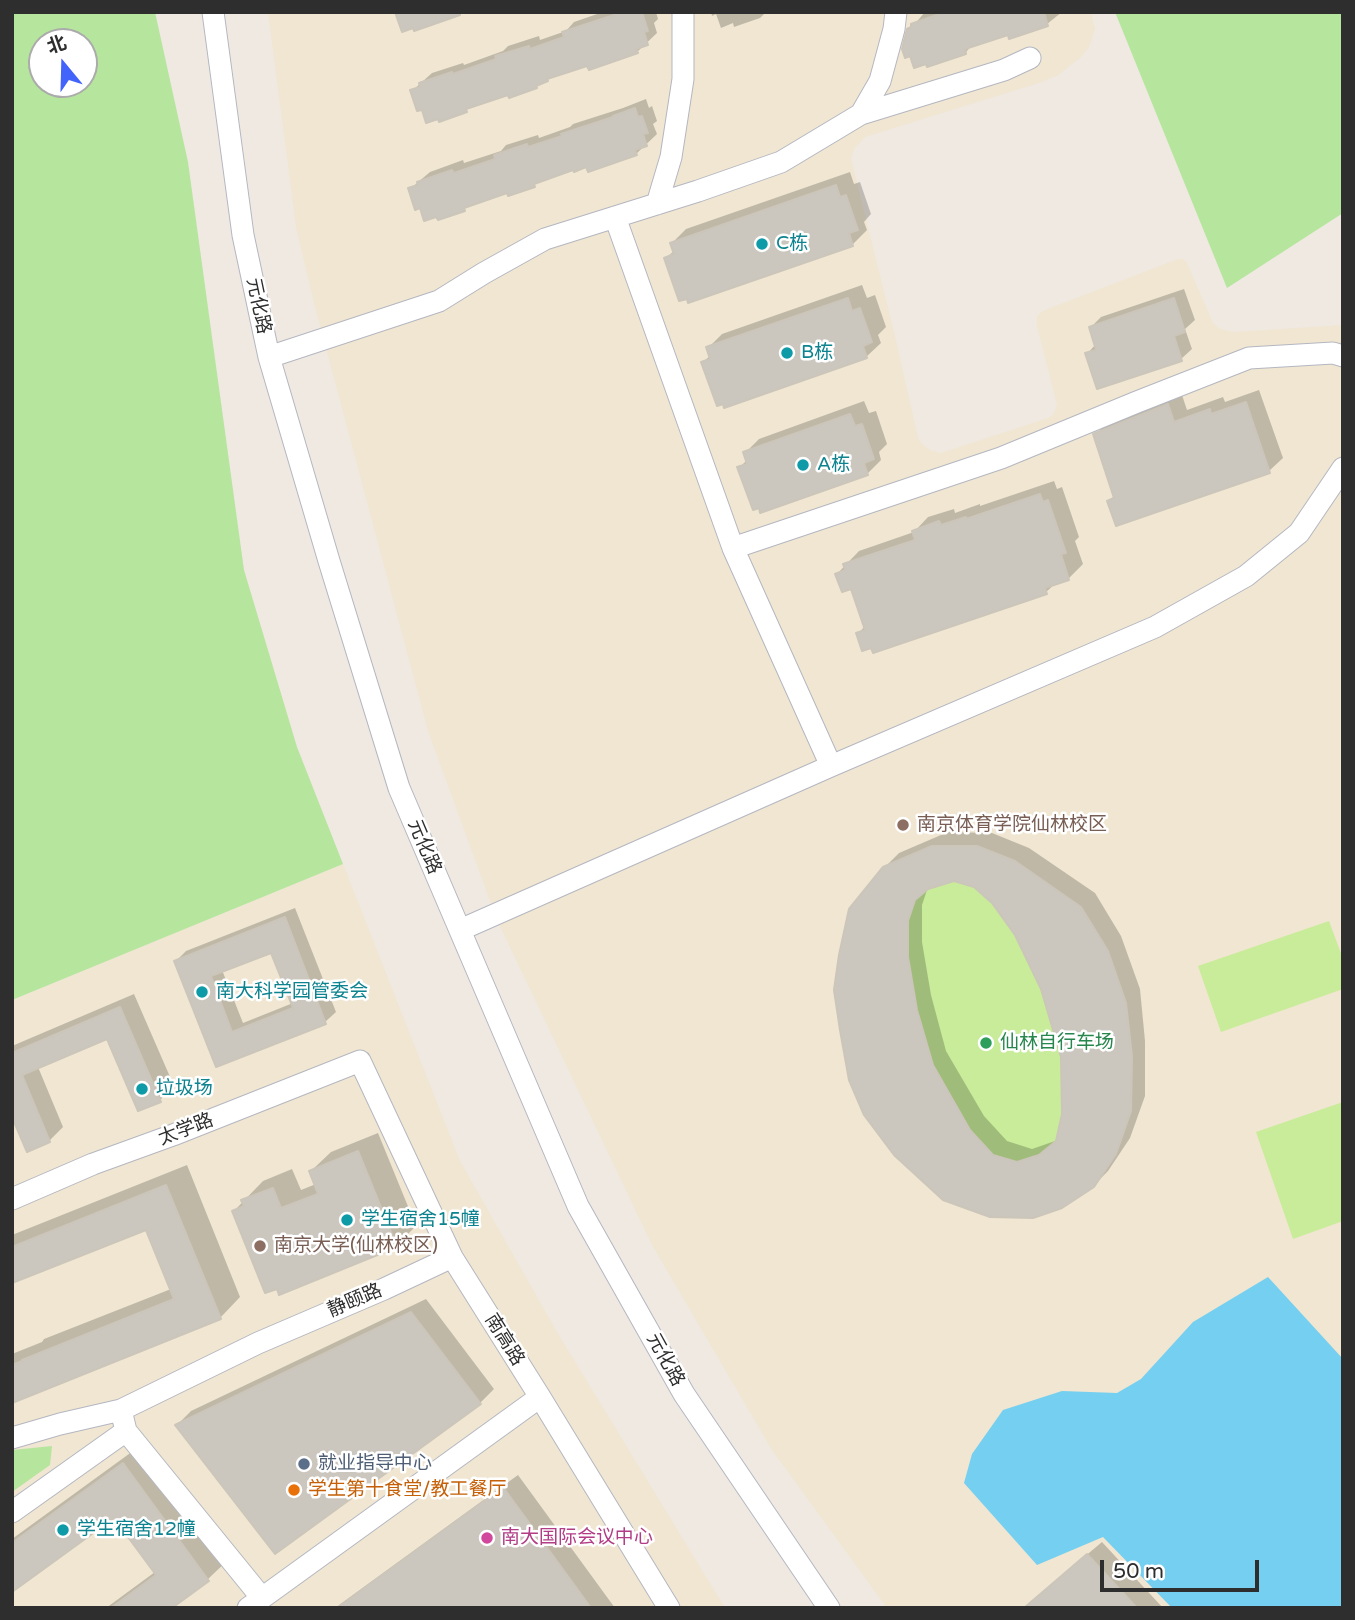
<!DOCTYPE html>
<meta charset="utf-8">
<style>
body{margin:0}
#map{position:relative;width:1355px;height:1620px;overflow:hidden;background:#efe9e1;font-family:"Varela Round","Noto Sans SC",sans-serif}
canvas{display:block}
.frame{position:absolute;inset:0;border:14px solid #2e2e2e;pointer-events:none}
.north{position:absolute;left:28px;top:28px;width:70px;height:70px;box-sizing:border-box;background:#fff;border:2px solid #ababab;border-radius:50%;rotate:341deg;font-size:19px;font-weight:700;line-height:28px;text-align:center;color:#2e2e2e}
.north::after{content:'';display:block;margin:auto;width:24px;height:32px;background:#4264fb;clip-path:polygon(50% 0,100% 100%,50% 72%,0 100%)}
.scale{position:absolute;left:1100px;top:1560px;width:159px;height:32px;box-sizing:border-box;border:4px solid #2e2e2e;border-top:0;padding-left:9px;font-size:21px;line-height:24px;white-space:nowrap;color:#2e2e2e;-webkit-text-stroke:5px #fff;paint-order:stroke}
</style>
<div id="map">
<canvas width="1355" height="1620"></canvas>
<div class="frame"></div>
<div class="north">北</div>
<div class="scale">50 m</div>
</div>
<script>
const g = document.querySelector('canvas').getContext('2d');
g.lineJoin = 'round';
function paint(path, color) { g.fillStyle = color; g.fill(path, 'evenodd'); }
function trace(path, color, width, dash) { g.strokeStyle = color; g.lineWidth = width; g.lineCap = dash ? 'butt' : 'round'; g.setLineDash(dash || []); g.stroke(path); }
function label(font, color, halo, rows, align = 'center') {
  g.font = font + ' "Varela Round","Noto Sans SC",sans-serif'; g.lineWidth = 5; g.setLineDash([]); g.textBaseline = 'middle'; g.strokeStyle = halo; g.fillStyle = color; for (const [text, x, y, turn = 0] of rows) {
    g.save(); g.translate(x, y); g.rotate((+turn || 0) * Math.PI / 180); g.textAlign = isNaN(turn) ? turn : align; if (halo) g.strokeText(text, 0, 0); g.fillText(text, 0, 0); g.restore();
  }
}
const education = new Path2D(`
 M268,12H1091L1095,29L1089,47L1080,58L1058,75L1039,83L865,137L854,149L851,158L895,336L918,438L923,445L932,451L941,453L1048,418L1053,415L1057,405L1037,326V317L1040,313L1045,310L1178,259H1183L1187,263L1213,323L1220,329L1234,332L1343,325V1608H887L772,1450L652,1245L497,920L428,731L314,303L296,227Z
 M343,864L460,1161L557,1332L725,1608H12V1000Z`);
const green = new Path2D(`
 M12,12H155L188,162L244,570L297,747L343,864L12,1000ZM42,42H84V84H42Z
 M1115,12H1343V213L1227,288Z
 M52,1446L50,1465L12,1492V1450Z`);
const pitch = new Path2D(`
 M932,846H977L1015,861L1081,907L1108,951L1126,1003L1132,1056L1131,1111L1116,1154L1094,1187L1062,1208L1033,1218L990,1217L943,1200L894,1155L864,1115L849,1080L840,1030L834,990L849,909L883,867Z
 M1329,921L1343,959V989L1221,1032L1198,966Z
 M1343,1102V1221L1293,1239L1256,1132Z`);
const water = new Path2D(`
 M1268,1277L1343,1359V1608H1172L1103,1537L1037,1565L964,1483L972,1454L1003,1410L1062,1391L1117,1393L1141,1379L1193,1322Z`);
const shadow = new Path2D(`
 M603,12H656L658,19L654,23L657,33L637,52L588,64L550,77L536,87L509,93L469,106L464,112L423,107L412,91L432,73L463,63L464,65L503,51L508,46L539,36L540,40L566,31L574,22Z
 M711,12H766L760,18L734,27L733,23L721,28L716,14L712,16Z
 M925,12H1062L1047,24L1009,32L973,44L966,52L913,26Z
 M646,99L649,108L652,106L657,121L653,124L657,134L636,154L587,165L539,180L534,185L508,191L470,204L464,209L421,206L410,189L430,172L463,160L464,163L501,151L506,145L538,135L539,138L570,127L573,124L623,108Z
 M850,172L854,184L860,182L871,214L864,222L867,230L853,244L689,301L666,258L675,250L672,243L686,229Z
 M862,285L867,298L875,295L886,327L878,335L881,343L866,357L703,362L711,355L708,348L722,334Z
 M1184,289L1195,320L1185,329L1192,349L1181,359L1087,354L1096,344L1091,327L1101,317Z
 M1259,390L1283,458L1269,471L1117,524L1109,501L1115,495L1095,435L1109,421L1181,392L1187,410L1223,397L1225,402Z
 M864,401L869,413L876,411L887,444L879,452L881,460L867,474L739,468L747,460L745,453L759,439Z
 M1054,481L1057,489L1062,487L1079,537L1075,541L1083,564L1069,578L1056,583L1046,592L858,634L865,626L852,586L837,574L859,551L914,532L928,517L954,509L955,513L980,504V506Z
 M948,832L992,833L1029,848L1095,893L1121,936L1140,989L1145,1041V1096L1130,1138L1108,1171L1093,1186L944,1199L884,868L899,853ZM954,880L974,886L993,902L1017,934L1043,988L1063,1056V1114L1058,1138L1055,1141L1032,1149L1007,1141L984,1116L946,1051L931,995L922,942V905L928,887Z
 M295,908L336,1012L325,1022L217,1065L176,961L186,951ZM272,950L293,1003L243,1023L222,970Z
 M134,994L174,1086L160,1100L108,1036L38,1067L63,1127L49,1141L12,1113V1046Z
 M378,1133L416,1226L396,1246L234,1211L263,1181L292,1169L301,1190L316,1184L311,1171L331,1152Z
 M187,1165L240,1297L220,1318L12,1401V1354L42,1342L44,1339L171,1289L147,1228L12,1280V1235Z
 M426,1299L494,1389L480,1403L177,1425L191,1411Z
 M144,1443L229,1559L208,1579L169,1608H106L155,1572L114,1515L12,1590V1539Z
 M518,1475L615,1608H335Z
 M1102,1542L1163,1608H1035L1045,1590Z`);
const building = new Path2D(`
 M395,12H460V15L414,31L413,28L402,32Z
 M613,12H642L648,31L644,32L648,45L636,49L638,53L589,70L587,66L547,79L548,81L536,86L537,88L509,98L508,95L466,109L467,112L439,122L438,119L426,123L422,110L417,111L410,90L420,87L419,83L452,72L453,74L496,59L495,56L529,46L530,49L564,37L562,32L614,15Z
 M945,12H1044L1048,26L1009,39L1008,35L965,49L966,54L927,67L926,64L914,68L910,56L905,58L902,49L907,29L911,27V24Z
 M635,108L638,117L642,116L648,133L643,134L647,146L635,150L637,155L588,172L586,167L574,172L573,170L534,184L535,187L508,196L507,193L464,208L465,211L438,220L436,217L424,221L420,208L415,210L408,188L418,185L417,182L452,170L454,173L495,159L494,155L527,144L528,147L562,136L561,134L613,117V116Z
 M836,185L840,197L846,195L858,230L849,233L853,246L688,303L687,299L679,301L664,258L674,254L670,243Z
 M848,298L852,311L860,308L872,342L863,346L867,358L724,408L723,404L717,406L701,362L710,359L706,347Z
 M1174,298L1185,332L1174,336L1182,361L1097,389L1085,353L1096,350L1089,327Z
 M1246,402L1270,473L1116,526L1107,501L1114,498L1093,434L1168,404L1174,422L1210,409L1211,414Z
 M850,414L855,426L862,424L874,459L864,463L868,475L760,513L759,508L753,510L737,467L747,464L743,452Z
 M1040,494L1043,502L1048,500L1066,553L1061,554L1069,580L1045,588L1047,594L873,653L871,648L862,651L856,633L865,630L851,589L842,592L835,574L845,570L843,564L915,540L912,531L939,521L941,525L966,517V519Z
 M932,846H977L1015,861L1081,907L1108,951L1126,1003L1132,1056L1131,1111L1116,1154L1094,1187L1062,1208L1033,1218L990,1217L943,1200L894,1155L864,1115L849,1080L840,1030L834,990L839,955L849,909L883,867ZM954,881L974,887L992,903L1015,935L1041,989L1061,1057L1062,1114L1056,1141L1039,1155L1017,1162L993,1155L970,1130L933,1065L917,1010L908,957V921L915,900L928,889Z
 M285,917L326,1024L216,1067L174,961ZM271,953L293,1008L232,1032L211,976Z
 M120,1007L161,1102L138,1111L107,1039L22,1075L50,1142L27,1152L12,1117V1053Z
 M358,1151L397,1247L279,1295L277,1289L265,1293L232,1211L244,1206L241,1200L273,1188L281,1208L318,1194L309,1171Z
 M166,1185L221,1319L12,1403V1365L22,1361V1360L174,1299L146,1230L12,1283V1247Z
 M411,1312L481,1404L275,1554L175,1425Z
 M123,1463L209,1581L172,1608H111L156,1575L114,1518L12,1592V1543Z
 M503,1487L591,1608H337L364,1588Z
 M1087,1554L1137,1608H1024Z`);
const minor = new Path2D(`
 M213,12L243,235L269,357L329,561L399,788L578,1206L684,1394L829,1608
 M861,114L880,81L894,29L896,12
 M657,204L671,157L683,79V12
 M615,217L733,548L831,766
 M269,357L439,301L484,273L545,239L698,191L781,162L861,114L1004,70L1030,58
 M733,548L1001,458L1137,402L1249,358L1333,353L1343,356
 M460,930L831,766L1155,627L1246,576L1299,533L1343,468
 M12,1199L93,1164L173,1135L360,1061L452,1257L540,1397L669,1608
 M126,1431L262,1598L248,1608
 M12,1438L60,1424L121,1410
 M12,1512L126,1431L121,1410L258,1343L384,1289L452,1257
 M262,1598L540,1397`);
const markers = [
 [762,244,7,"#0f9aa8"],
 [787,353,7,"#0f9aa8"],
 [803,465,7,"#0f9aa8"],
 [903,825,7,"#8d6e63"],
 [202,992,7,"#0f9aa8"],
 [986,1043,7,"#2e9e5b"],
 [142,1089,7,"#0f9aa8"],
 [347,1220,7,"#0f9aa8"],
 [260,1246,7,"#8d6e63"],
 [304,1464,7,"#5c6f8a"],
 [294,1490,7,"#e8710a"],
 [63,1530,7,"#0f9aa8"],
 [487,1538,7,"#d1479c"]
];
const cultureNames = [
 ["C栋",776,244],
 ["B栋",801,353],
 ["A栋",817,465],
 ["南大科学园管委会",216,992],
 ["垃圾场",156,1089],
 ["学生宿舍15幢",361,1220],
 ["学生宿舍12幢",77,1530]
];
const streetNames = [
 ["元化路",258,306,78],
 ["元化路",424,847,67],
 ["太学路",186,1130,-21],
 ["静颐路",355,1301,-23],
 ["南高路",504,1340,58],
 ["元化路",665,1360,61]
];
const educationNames = [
 ["南京体育学院仙林校区",917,825],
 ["南京大学(仙林校区)",274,1246]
];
const leisureNames = [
 ["仙林自行车场",1000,1043]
];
const serviceNames = [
 ["就业指导中心",318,1464]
];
const foodNames = [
 ["学生第十食堂/教工餐厅",308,1490]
];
const hotelNames = [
 ["南大国际会议中心",501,1538]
];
paint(education, '#f0e6d1');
paint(green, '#b6e59e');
paint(pitch, '#c9ec9a');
paint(water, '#75cff0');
paint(shadow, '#0003');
paint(building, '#cbc7bf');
trace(building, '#cbc5ba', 2);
trace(minor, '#b4b7c1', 23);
trace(minor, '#fff', 21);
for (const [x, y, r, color] of markers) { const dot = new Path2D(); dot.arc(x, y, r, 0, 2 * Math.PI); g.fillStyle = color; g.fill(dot); trace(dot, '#fff', 2.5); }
label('19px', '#0d838f', '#fff', cultureNames, 'left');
label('19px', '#2e2e2e', '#fff', streetNames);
label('19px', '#785e54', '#fff', educationNames, 'left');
label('19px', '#27864d', '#fff', leisureNames, 'left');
label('19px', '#4e5e75', '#fff', serviceNames, 'left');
label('19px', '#c56008', '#fff', foodNames, 'left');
label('19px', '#b23c85', '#fff', hotelNames, 'left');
</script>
